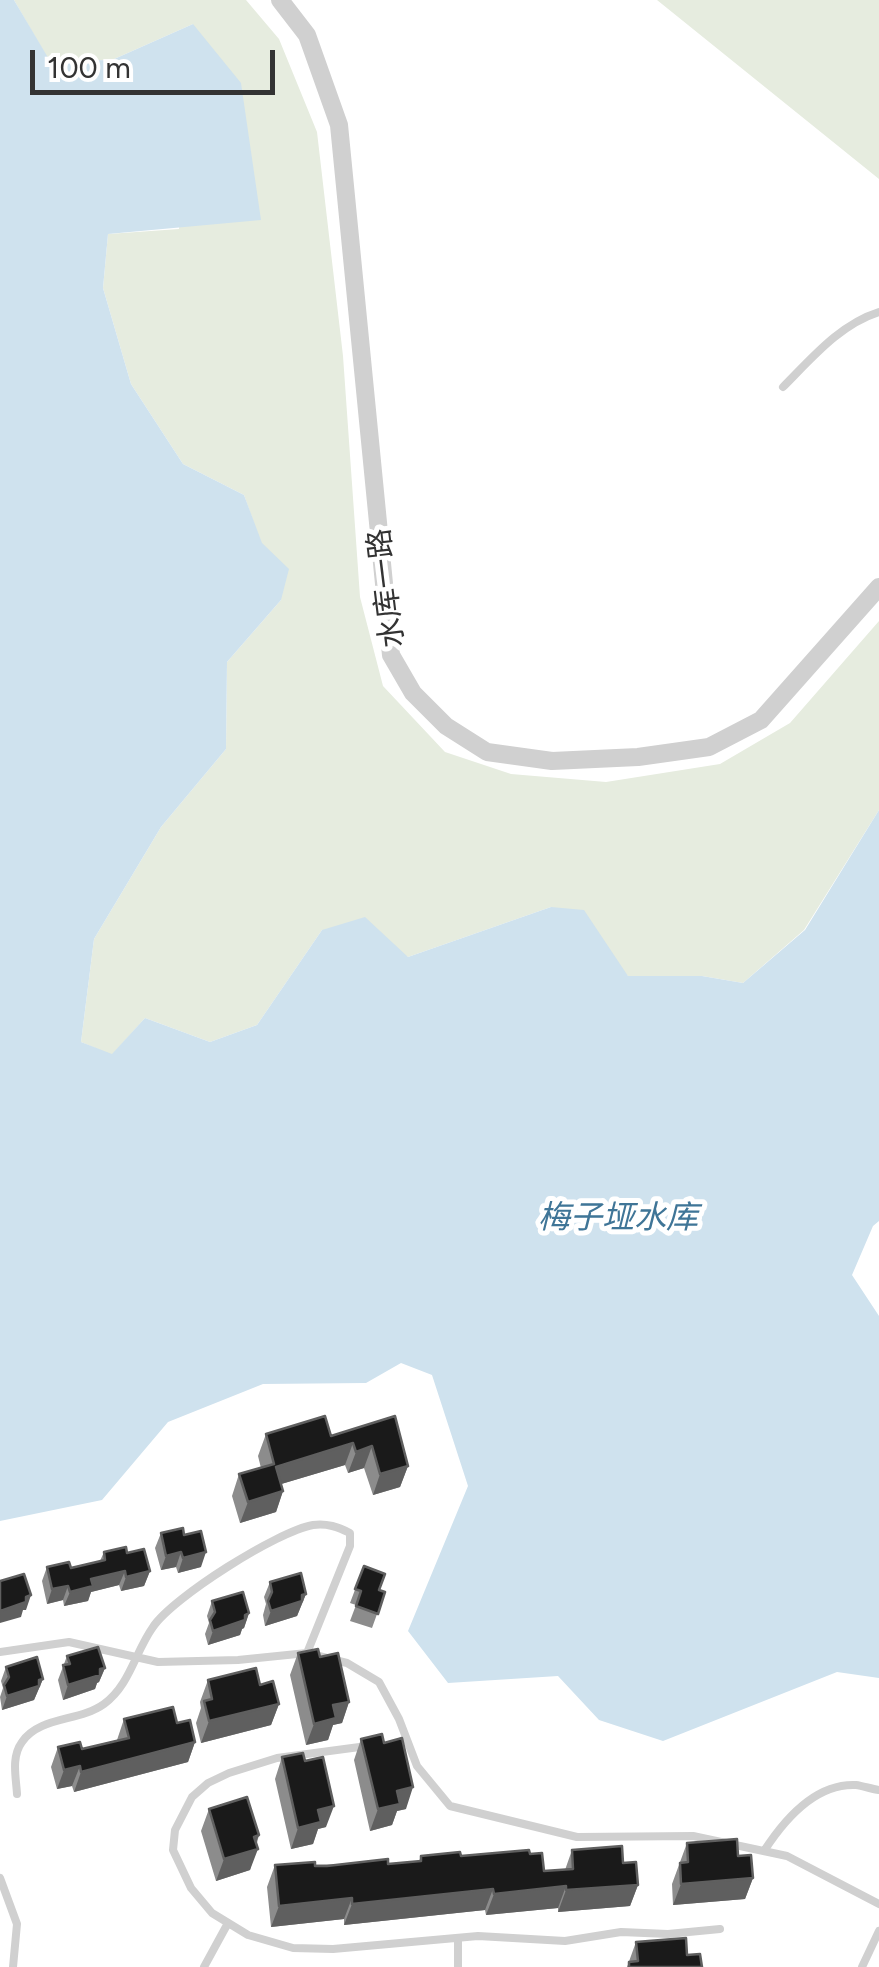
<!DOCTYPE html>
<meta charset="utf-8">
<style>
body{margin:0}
#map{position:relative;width:879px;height:1967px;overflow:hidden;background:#fff;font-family:Figtree,sans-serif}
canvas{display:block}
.scale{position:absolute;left:30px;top:50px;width:245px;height:45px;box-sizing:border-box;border:5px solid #333;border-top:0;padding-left:12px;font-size:30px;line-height:35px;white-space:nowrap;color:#333;-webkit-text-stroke:8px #fff;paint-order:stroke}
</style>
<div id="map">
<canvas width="879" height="1967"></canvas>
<div class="scale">100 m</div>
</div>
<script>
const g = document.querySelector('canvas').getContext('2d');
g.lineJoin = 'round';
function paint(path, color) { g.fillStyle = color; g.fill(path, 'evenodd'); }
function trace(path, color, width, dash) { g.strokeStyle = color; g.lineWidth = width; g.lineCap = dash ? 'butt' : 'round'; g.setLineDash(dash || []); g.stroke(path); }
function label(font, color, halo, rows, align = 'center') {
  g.font = font + ' Figtree,"Noto Sans SC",sans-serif'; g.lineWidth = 10; g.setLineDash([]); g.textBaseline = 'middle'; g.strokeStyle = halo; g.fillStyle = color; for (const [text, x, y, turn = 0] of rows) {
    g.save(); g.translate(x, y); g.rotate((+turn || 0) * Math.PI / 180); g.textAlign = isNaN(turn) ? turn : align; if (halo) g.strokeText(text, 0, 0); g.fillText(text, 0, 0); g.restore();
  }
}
const green = new Path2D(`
 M14,0H246L279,39L317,132L343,356L360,597L383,686L445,752L511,774L606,782L720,764L790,723L879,621V810L804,930L743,983L702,976H628L551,907L408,957L322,930L257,1025L210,1042L145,1018L112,1055L81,1042L94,939L161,827L226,749L227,662L281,600L244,495L183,464L131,384L103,288L108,234L179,229L193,24L112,60L49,61Z
 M657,0H879V179Z`);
const water = new Path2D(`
 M0,0H14L50,61L112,60L193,24L241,83L261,220L108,234L103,288L131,384L183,464L244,495L262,543L289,569L281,600L227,662L226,749L161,827L94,939L81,1042L112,1054L145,1018L210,1042L257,1025L322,930L365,917L408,957L551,907L584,910L628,976H702L743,983L805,930L879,810V1221L873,1226L852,1275L879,1316V1678L837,1672L663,1741L599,1720L558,1676L448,1683L408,1631L468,1486L432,1375L401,1363L366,1383L263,1384L168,1422L102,1500L0,1521Z`);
const service = new Path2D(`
 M783,387C811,359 840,324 879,312
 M0,1652L69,1642L158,1662L238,1660L307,1653L347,1663L379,1682L399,1719L417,1766L450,1806L577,1837L693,1836L787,1856L879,1904
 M367,1746L277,1758L229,1773L208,1783L192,1797L175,1830L173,1850L191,1888L212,1913L248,1935L293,1948L333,1949L478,1936L565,1941L621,1932L668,1934L720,1929
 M17,1794C16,1777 11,1757 22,1742C40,1716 79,1722 104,1704C130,1685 135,1652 153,1627C173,1597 278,1531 313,1525C327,1523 338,1527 350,1533V1546L307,1653
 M764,1851C784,1820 815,1783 856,1785C863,1786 872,1789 879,1790
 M0,1878L17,1924L13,1967
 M204,1967L228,1923
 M458,1967V1938
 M862,1967L879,1931`);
const tertiary = new Path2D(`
 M280,0L307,35L339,125L391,655L413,693L446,726L487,752L552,761L638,757L709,747L761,720L879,587`);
const wall = new Path2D(`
 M395,1416L408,1466L400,1487L373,1495L364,1468L348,1473L345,1465L281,1484L283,1491L276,1512L240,1523L232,1496L239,1474L261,1468L258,1456L266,1434L331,1436Z
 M161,1533L184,1535L201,1567L178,1573L176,1567L161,1570L155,1548Z
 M104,1552L127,1553L150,1571L144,1586L121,1591L119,1585L91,1592L88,1601L64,1606L63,1600L47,1604L42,1581L47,1567L71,1568L100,1561Z
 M364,1566L379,1590L385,1592L372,1628L350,1621L356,1605L350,1603Z
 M270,1582L306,1594L297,1616L265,1626L263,1615L266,1604L264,1597Z
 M212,1601L249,1613L244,1628L242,1629L240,1635L208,1645L205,1634L209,1623L207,1616Z
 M298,1653L320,1657L349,1702L342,1723L333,1725L328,1740L306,1745L290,1675Z
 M67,1656L105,1668L99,1682L97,1683L95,1689L63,1700L58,1680Z
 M6,1667L43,1679L34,1700L2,1710L0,1697L3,1688L1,1681Z
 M208,1680L260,1685L279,1704L271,1725L201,1743L196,1723L201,1708L200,1702Z
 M124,1719L177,1723L195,1742L188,1762L74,1792L72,1786L57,1789L51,1767L58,1747L82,1749L117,1740Z
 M361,1739L406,1809L397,1811L392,1825L370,1831L354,1760Z
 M282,1757L326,1827L318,1829L313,1844L291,1849L275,1779Z
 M209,1809L259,1835L250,1870L216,1881L201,1831Z
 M687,1843L738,1856L753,1878L745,1899L673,1905L672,1884Z
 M572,1850L623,1863L638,1885L630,1906L558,1912V1908L486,1915L485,1910L344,1925V1919L271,1927L267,1887L275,1865L388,1864L419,1861L421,1856L530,1854L544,1871L565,1870Z
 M636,1942L687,1955L702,1967H627Z`);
const shadedWall = new Path2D(`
 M353,1443L345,1465L268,1488L276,1467Z
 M372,1446L364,1468L348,1473L356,1452Z
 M408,1466L400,1487L373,1495L380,1474Z
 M283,1491L276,1512L240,1523L248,1502Z
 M181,1552L176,1567L161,1570L166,1556Z
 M206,1552L201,1567L178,1573L183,1558Z
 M125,1571L119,1585L91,1592L88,1601L64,1606L70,1592L91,1579Z
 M150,1571L144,1586L121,1591L126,1577Z
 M68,1586L63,1600L47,1604L52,1589Z
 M306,1594L297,1616L265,1626L271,1611Z
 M31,1595L26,1610H23L21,1617L0,1623V1611Z
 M249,1613L244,1628L242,1629L240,1635L208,1645L213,1631Z
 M105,1668L99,1682L97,1683L95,1689L63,1700L68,1685Z
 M43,1679L34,1700L2,1710L7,1696Z
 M349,1702L342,1723L333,1725L328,1740L306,1745L314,1724L333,1705Z
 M279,1704L271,1725L201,1743L209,1721Z
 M195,1742L188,1762L74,1792L81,1772Z
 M80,1766L72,1786L57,1789L64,1770Z
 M413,1787L406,1809L397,1811L392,1825L370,1831L378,1809L397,1791Z
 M334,1806L326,1827L318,1829L313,1844L291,1849L298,1828L318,1810Z
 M259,1835L253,1850L258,1849L250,1870L216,1881L224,1859Z
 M753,1878L745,1899L673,1905L681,1884Z
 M638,1885L630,1906L558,1912L566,1890Z
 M566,1886L558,1908L486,1915L494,1894Z
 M493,1889L485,1910L344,1925L352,1904Z
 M352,1898L344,1919L271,1927L279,1906Z`);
const building = new Path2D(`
 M325,1416L331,1436L395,1416L408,1466L380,1474L372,1446L356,1452L353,1443L276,1467L283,1491L248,1502L239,1474L274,1464L266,1434Z
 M183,1528L184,1535L201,1531L206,1552L183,1558L181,1552L166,1556L161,1533Z
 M126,1547L127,1553L144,1549L150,1571L126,1577L125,1571L91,1579L93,1586L70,1592L68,1586L52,1589L47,1567L69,1562L71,1568L105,1560L104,1552Z
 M364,1566L385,1574L379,1590L385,1592L378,1614L356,1606L361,1591L355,1589Z
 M301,1573L306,1594L302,1595V1601L271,1611L268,1601L272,1592L270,1582Z
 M24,1574L31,1595L26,1597V1602L0,1611V1581Z
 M243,1592L249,1613L245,1615V1620L213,1631L210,1620L215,1612L212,1601Z
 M98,1647L105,1668L100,1669V1675L68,1685L63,1665L70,1664L67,1656Z
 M318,1649L320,1657L338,1653L349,1702L333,1705L336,1718L314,1724L298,1653Z
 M37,1657L43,1679L39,1680V1686L7,1696L4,1685L9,1677L6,1667Z
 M256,1668L260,1685L273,1681L279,1704L209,1721L204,1701L212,1699L208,1680Z
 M173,1707L177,1723L190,1720L195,1742L81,1772L80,1766L64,1770L58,1747L80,1742L82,1749L129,1738L124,1719Z
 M382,1734L384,1743L402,1738L413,1787L397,1791L400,1804L378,1809L361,1739Z
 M303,1753L305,1761L323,1757L334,1806L318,1810L321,1822L298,1828L282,1757Z
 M247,1797L259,1835L254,1837L258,1849L224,1859L209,1809Z
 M737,1839L738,1856L751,1855L753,1878L681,1884L680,1863L688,1862L687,1843Z
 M622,1846L623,1863L636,1862L638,1885L566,1890V1886L494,1894L493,1889L352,1904V1898L279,1906L275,1865L315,1862V1866H327L388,1859V1864L421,1861V1856L460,1852L461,1856L529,1850L530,1854L542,1853L544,1871L573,1869L572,1850Z
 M686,1938L687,1955L700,1954L702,1967H629V1962L638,1961L636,1942Z`);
const streetNames = [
 ["水库一路",387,588,-97]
];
const waterNames = [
 ["梅子垭水库",618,1219]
];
paint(green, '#e6ecdf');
paint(water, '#cfe2ee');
trace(service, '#d0d0d0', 8);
trace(tertiary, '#d0d0d0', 18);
paint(wall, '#8c8c8c');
paint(shadedWall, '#5f5f5f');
paint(building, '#1a1a1a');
trace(building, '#5f5f5f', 2.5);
label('30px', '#333', '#fff', streetNames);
label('italic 32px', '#3f7597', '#fff', waterNames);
</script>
